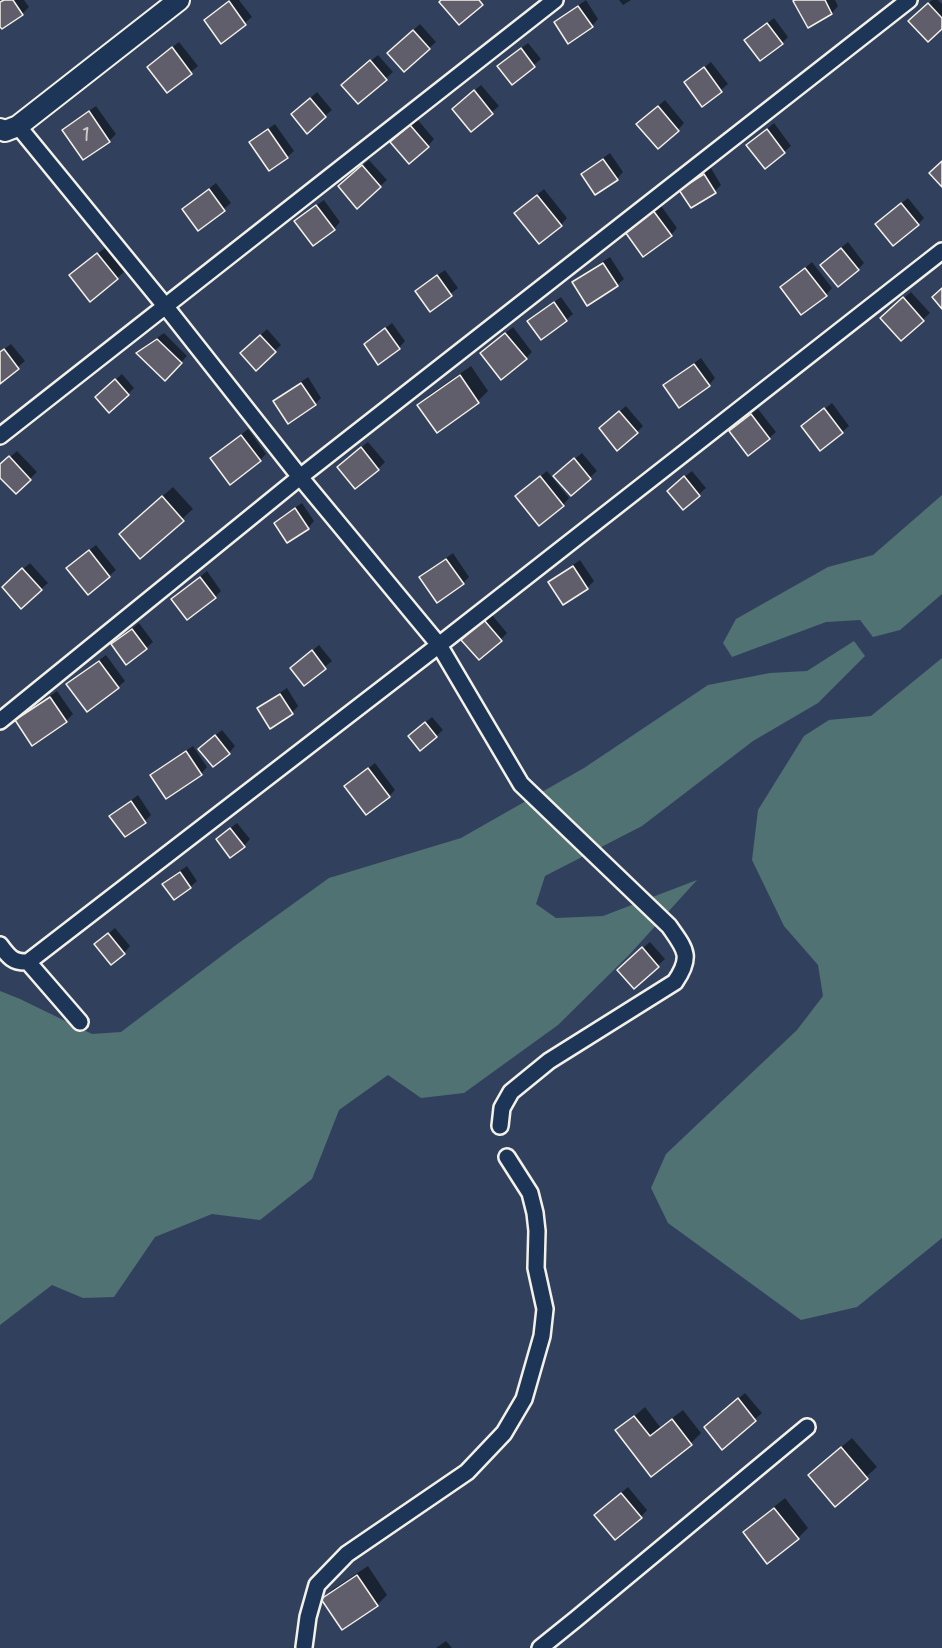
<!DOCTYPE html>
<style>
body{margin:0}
canvas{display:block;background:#31415d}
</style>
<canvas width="942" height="1648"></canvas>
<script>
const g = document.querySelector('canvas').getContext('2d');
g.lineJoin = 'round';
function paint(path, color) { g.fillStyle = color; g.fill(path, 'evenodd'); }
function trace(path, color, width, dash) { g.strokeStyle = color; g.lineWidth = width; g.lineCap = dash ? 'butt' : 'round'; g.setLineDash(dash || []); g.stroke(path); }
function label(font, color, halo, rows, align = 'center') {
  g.font = font + ' "Shantell Sans",sans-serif'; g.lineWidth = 4.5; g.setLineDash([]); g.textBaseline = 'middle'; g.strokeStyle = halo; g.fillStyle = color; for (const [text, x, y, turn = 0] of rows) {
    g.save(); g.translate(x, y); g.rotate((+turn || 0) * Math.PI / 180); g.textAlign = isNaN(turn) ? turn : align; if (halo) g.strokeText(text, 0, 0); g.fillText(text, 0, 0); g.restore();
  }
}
const green = new Path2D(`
 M942,495V594L900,630L873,637L860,620L826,622L732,657L723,643L736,619L828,567L873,555Z
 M854,641L865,656L818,703L753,741L642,826L545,876L536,904L556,918L603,916L697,880L629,955L558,1025L464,1093L421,1098L388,1075L339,1110L312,1179L260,1220L212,1214L155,1237L114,1297L83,1298L52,1285L0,1325V991L20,999L92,1034L121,1032L236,945L329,878L461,838L584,768L708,685L770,673L807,671Z
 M942,658V1238L857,1307L801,1320L668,1223L651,1188L666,1154L797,1030L823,996L818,965L784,926L752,860L758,810L804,736L829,720L871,716Z`);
const shadow = new Path2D(`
 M3,0H24L29,7L22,14L2,27L0,24V2Z
 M230,0H239L252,17L222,42L206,20Z
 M586,0L598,19L592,26L556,22L563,16Z
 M619,0H631L623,5Z
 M796,0H835L838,6L832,13L808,26Z
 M932,0H938L942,4V27L910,21Z
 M774,18L788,37L782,43L746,40Z
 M420,24L436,42L429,48L395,47Z
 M179,42L198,66L168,91L156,60Z
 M528,43L541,59L512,83L506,60Z
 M378,55L393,72L358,102L350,78Z
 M711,62L728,84L703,105L693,76Z
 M481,85L499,106L471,130L461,102Z
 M317,92L332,110L325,116L299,108Z
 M665,100L684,123L678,130L645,117Z
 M96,106L116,134L109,141L64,130L71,123Z
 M417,119L434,139L428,146L398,136Z
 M774,123L791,146L784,152L748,145Z
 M275,124L294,151L287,157L251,142L258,136Z
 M610,153L623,172L617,179L583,174L589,168Z
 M369,160L387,180L380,186L346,180Z
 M711,168L721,185L715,191L681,190L688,184Z
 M216,183L231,203L199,229L184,209Z
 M544,189L567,218L561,225L523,206Z
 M908,198L924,218L918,224L884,217Z
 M324,200L340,222L334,229L303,215Z
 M659,203L677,228L671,235L625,230Z
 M848,242L864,263L858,269L828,258Z
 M105,248L124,272L117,278L78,269Z
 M610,257L624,279L617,285L574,283L580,276Z
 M812,262L832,288L826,295L782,287Z
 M445,270L458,288L430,310L423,285Z
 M911,292L930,313L901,339L889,311Z
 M561,297L573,314L566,320L536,315Z
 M392,323L405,341L399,348L365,344Z
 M513,327L532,352L526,358L488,347Z
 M267,329L281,345L256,369L248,347Z
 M164,333L187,356L165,379L138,353L145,346Z
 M11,344L25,361L0,382V352Z
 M701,358L715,378L709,385L665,386L672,379Z
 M471,366L488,391L478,401L437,431L419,406L429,395Z
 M122,374L134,388L128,394L103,391Z
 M308,377L321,398L315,404L275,402L282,395Z
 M832,403L849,426L842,432L803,426Z
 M626,406L643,426L637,432L607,422Z
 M758,409L776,432L769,438L738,424Z
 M248,429L266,454L260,460L212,458Z
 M368,442L385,462L378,469L345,460Z
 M17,451L37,472L16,492L0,475V466Z
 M582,453L597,471L571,494L562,469Z
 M547,471L569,498L563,505L523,490Z
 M692,471L706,488L683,508L675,484Z
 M173,487L193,509L141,556L131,524Z
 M302,503L314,521L308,528L275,523L282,516Z
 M96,545L116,570L109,576L75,561Z
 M453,553L469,577L463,583L421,577L428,571Z
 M580,560L594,581L587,588L550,582L557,576Z
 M30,563L48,583L41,589L10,580Z
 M207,571L221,591L215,597L173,599Z
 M492,615L507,633L501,639L470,633Z
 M139,623L153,642L146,648L113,644Z
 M319,645L332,661L304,684L292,668Z
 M106,655L125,681L118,687L68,684Z
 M287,688L298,706L292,713L259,709L266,702Z
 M57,691L73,714L66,721L33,744L17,721L24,714Z
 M432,717L443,730L436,736L416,730Z
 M222,730L235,746L229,753L207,742Z
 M193,746L207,767L201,774L152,776L158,769Z
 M375,763L395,790L389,796L346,786Z
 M138,795L151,815L145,821L111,816Z
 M237,823L250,839L244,846L224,833Z
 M187,866L197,881L190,887L164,884L171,877Z
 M115,928L130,946L124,953L103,938Z
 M650,942L665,959L634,987L625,963Z
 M745,1393L762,1413L722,1447L712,1421Z
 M645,1407L660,1427L683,1410L701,1433L691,1443L651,1474L617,1431Z
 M852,1438L877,1467L835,1505L820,1465Z
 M628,1487L647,1510L641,1517L603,1508Z
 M785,1498L808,1528L798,1538L745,1532L755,1522Z
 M368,1566L387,1595L377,1605L323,1599L333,1589Z
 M446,1641L452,1648H436Z`);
const building = new Path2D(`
 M4,0H13L23,15L2,29L0,27V2Z
 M441,0H479L483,5L459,25L439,2Z
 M795,0H825L832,14L808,28L793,1Z
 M229,1L246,25L221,44L204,20Z
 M928,3L942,18V29L928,42L908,21Z
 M578,6L593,27L568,44L554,22Z
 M767,23L783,44L760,61L744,40Z
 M413,30L430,49L404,72L387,53Z
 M172,47L192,74L167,93L147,67Z
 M521,48L535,67L512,85L497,66Z
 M370,60L387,80L358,104L341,85Z
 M704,67L722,92L702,107L684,82Z
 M474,90L493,114L471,132L452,109Z
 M310,98L326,117L307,134L291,114Z
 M658,106L679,131L658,149L636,124Z
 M89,111L110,142L83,160L62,130Z
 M410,125L429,147L409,164L390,142Z
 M268,129L288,158L269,171L249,142Z
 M767,129L785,153L765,169L746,145Z
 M603,159L618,180L595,195L581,174Z
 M942,161V187L929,173Z
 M362,165L381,187L357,209L338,186Z
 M704,174L716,193L691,208L679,190Z
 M209,189L225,211L198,231L182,209Z
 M537,195L562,226L539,244L514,213Z
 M901,203L919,225L893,246L875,224Z
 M316,205L335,230L313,246L294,221Z
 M652,209L672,236L643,257L623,229Z
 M841,248L859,270L838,287L820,265Z
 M97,253L118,279L90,302L69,275Z
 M603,263L618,286L587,306L572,282Z
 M805,268L827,296L801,315L780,287Z
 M437,275L452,296L430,312L415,291Z
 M942,288V309L932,297Z
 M903,297L924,321L901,341L880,318Z
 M554,302L567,321L541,340L527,321Z
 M385,328L400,349L378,365L364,344Z
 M505,333L527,359L501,380L480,353Z
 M260,335L276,352L256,371L240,353Z
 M157,339L182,363L165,381L136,353Z
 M4,349L19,369L0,384V352Z
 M694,364L710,386L679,408L663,385Z
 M460,375L479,403L437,433L417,405Z
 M115,379L129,395L109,413L95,397Z
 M301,383L316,405L288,424L273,401Z
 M824,408L843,433L820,451L801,426Z
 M619,411L638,433L617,451L599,428Z
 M751,414L770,439L748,456L729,431Z
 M241,435L261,461L230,485L210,458Z
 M361,447L379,470L355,489L337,467Z
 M9,456L31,480L16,494L0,478V464Z
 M574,458L591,479L571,496L553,476Z
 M540,476L564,506L539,526L515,496Z
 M684,476L700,496L683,510L667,491Z
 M162,496L184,521L140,559L119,534Z
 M295,508L309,529L287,543L274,523Z
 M89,550L110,577L88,595L66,568Z
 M446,559L464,584L437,603L419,577Z
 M573,566L588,589L563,605L548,582Z
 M22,568L42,590L21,609L2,587Z
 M200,577L216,598L187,620L171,599Z
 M484,620L502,641L479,660L461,640Z
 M132,629L147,649L126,665L111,644Z
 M312,650L326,669L304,686L290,668Z
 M99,661L119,688L87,712L66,684Z
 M280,694L293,714L270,729L257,708Z
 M50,697L67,722L32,746L15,720Z
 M425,722L437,737L420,751L408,736Z
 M215,735L230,754L213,767L198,749Z
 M186,751L202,775L166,799L150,775Z
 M368,768L390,797L366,815L344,786Z
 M131,801L146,823L125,837L109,816Z
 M230,828L245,847L230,858L216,839Z
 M180,872L191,888L174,900L162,884Z
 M108,933L125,954L111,965L94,944Z
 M642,947L659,967L634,989L617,970Z
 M738,1398L756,1421L722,1450L704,1427Z
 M634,1416L650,1436L672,1419L692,1445L651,1477L615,1430Z
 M841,1447L868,1479L835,1507L808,1475Z
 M621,1493L642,1518L615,1540L594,1515Z
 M774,1508L799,1539L767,1564L743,1532Z
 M357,1575L378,1606L342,1630L321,1599Z`);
const minor = new Path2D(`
 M18,126L166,307L300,477L439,645L521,784L669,926C685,949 693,956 675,982L549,1061L511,1092L502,1108L500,1126
 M0,436L555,0
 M0,721L300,477L909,0
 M0,945C8,956 13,963 28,962L80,1022
 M28,962L439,645L942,251
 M304,1647L308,1617L317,1585L347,1554L467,1472L504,1433L524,1399L542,1336L545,1309L536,1268L537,1231L535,1213L530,1193L507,1157
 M540,1648L576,1619L807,1427`);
const tertiary = new Path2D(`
 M0,129L5,131L18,126L179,0`);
const numberNames = [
 ["1",86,136]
];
paint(green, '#507273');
paint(shadow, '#0007');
paint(building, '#615e6c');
trace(building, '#f4f1e8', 1.5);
trace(minor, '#f4f1e8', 20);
trace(tertiary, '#f4f1e8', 24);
trace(minor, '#1d3557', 15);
trace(tertiary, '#1d3557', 20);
label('20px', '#cfccc9', null, numberNames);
</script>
